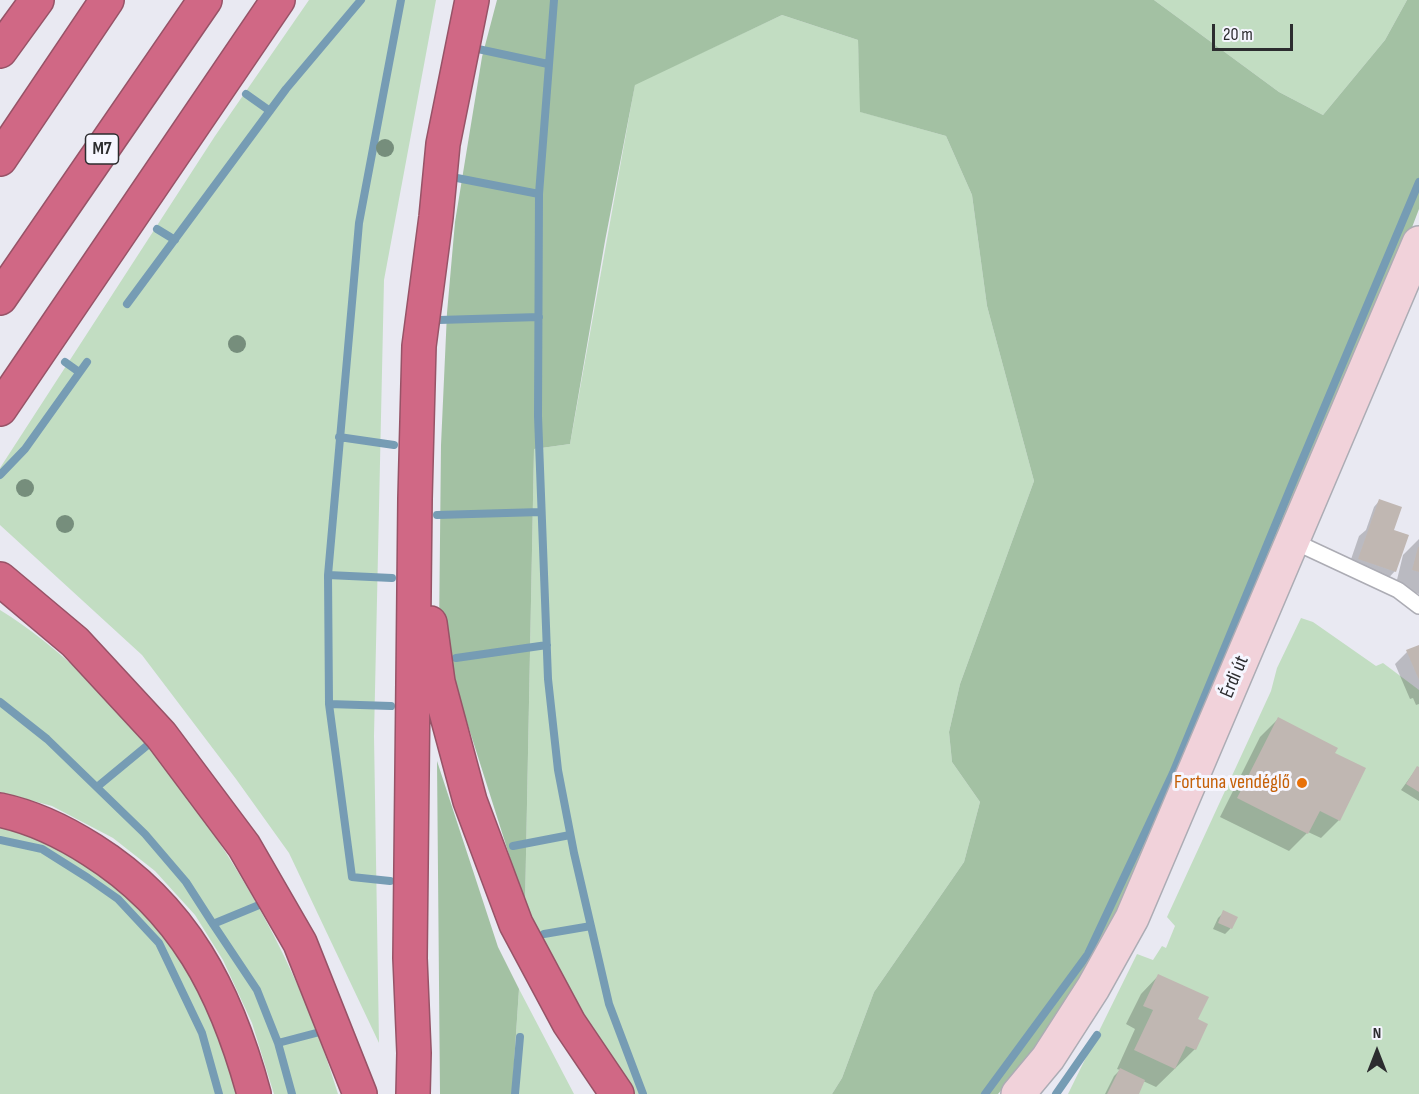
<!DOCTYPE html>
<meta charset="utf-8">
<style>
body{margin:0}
#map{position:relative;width:1419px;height:1094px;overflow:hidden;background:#e9e9f2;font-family:"Sofia Sans Condensed",sans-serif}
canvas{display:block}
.north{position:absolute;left:1347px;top:1022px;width:60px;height:60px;-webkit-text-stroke:4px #f6f6ff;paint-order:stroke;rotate:0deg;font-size:16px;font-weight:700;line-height:24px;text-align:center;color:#2c2c2f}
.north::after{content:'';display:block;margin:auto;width:21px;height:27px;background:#2c2c2f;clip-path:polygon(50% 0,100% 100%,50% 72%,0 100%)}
.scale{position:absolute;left:1212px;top:24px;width:81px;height:27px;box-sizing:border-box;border:3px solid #2c2c2f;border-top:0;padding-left:8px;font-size:18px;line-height:21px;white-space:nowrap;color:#2c2c2f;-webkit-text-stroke:4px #f6f6ff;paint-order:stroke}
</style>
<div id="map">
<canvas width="1419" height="1094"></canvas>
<div class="north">N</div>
<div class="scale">20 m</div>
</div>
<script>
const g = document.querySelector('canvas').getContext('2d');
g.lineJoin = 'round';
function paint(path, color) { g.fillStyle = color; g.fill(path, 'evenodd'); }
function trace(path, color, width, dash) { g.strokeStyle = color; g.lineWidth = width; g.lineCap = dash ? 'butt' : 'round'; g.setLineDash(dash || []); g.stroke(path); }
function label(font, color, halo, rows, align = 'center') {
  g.font = font + ' "Sofia Sans Condensed",sans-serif'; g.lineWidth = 6; g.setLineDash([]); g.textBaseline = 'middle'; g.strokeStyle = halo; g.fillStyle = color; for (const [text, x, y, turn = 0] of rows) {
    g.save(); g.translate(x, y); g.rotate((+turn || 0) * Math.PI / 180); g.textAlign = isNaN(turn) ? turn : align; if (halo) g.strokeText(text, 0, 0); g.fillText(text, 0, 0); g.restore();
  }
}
const green = new Path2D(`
 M309,0H436L384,280L374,736L379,1043L289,853L236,779L142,655L0,525V468L215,136Z
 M1154,0H1407L1385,40L1323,115L1279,92Z
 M782,15L858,40L861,112L946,136L972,195L987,306L1034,481L960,684L949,732L952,762L980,802L964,862L874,992L842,1078L832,1094H621L525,905L534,449L570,444L635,84Z
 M0,610C60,647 109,698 153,752C235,853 301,969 338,1094H274L252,1023L223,960L195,915L155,871L113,838L52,806L0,792Z
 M1301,618L1313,622L1376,666L1383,663L1419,690V1094H1068L1137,954L1153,960L1162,946L1166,948L1175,926L1167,917L1271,691L1277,668Z
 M0,827L46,842L85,863L146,911L195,979L218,1031L238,1094H0Z
 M519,989L574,1094H512Z`);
const forest = new Path2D(`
 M497,0H1154L1279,92L1323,115L1385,40L1407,0H1419V209L1403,251L1180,781L1090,965L1040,1046L998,1094H832L842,1078L874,992L964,862L980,802L952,762L949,732L960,684L1034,481L987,306L972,195L946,136L860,112L858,40L782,15L635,85L605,241L570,444L534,449L525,905L439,634L441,445L447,313L455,222L482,57Z
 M437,761L498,947L519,989L512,1094H440Z`);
const shadow = new Path2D(`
 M1379,501L1393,529L1395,571L1383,584L1347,571L1359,536L1366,530L1374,507Z
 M1419,539V594L1395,588L1403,555Z
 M1419,647V704L1416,705L1413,698L1410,699L1395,664L1407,652Z
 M1278,719L1333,753L1339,820L1321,838L1308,832L1289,851L1220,817L1260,737Z
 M1417,768L1419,769V801L1401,790Z
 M1224,912L1236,918L1230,929L1225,934L1213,929L1218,918Z
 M1159,975L1196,1020L1195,1049L1156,1087L1143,1081L1137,1094H1105L1114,1076L1120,1070L1117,1069L1135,1029L1126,1024L1141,994Z`);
const stream = new Path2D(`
 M554,0L539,194L538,416L548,679L558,770L574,853L609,1004L643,1094
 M478,49L548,64
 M246,94L270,111
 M457,178L539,194
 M157,229L175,240
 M127,304L286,89L361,0
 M439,320L539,317
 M65,362L79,372
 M339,437L394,445
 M0,475L25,449L87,362
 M437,515L541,512
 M328,575L392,578
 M456,658L547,645
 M0,702L47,739L145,834L186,882L213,924L259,905
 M329,704L391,706
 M97,787L149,744
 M0,840L42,849L88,878L118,899L159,943L202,1033L219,1094
 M513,846L570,835
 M390,881L352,877L329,704L328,575L359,223L401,0
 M213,924L257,990L278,1043L292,1094
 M544,934L591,926
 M278,1043L316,1033
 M515,1094L520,1037
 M985,1094L1088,954L1173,773L1295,477L1419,182
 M1056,1094L1097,1035`);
const building = new Path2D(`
 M1379,499L1402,507L1394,530L1409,535L1396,572L1358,559Z
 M1418,547H1419V572L1412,570Z
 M1419,645V680L1406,650Z
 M1278,717L1338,748L1335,753L1366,768L1340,821L1320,811L1308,834L1237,798Z
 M1417,766L1419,767V792L1406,784Z
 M1223,910L1238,917L1232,929L1218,923Z
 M1158,974L1209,997L1198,1019L1208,1024L1196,1050L1186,1046L1175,1069L1134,1050L1153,1010L1143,1006Z
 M1120,1068L1145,1080L1139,1094H1107Z`);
const lane = new Path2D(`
 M1293,541L1398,590L1419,606`);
const secondary = new Path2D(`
 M1018,1094L1048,1058L1093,988L1132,918L1419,243`);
const highway = new Path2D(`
 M0,51L37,0
 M0,159L107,0
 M0,298L205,0
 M0,409L278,0
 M0,579L75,642L161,735L244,846L300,943L360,1094
 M430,623L438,682L470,801L516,924L569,1023L617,1094
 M0,810C33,817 64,832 92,850C184,908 226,991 254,1094
 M413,1094L414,1053L410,958L415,499L419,346L436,217L443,144L472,0`);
const trees = [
 [385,148],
 [237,344],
 [25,488],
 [65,524]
];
const markers = [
 [1302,783,6,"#e8710a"]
];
const shields = [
 [102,149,33]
];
const shieldNames = [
 ["M7",102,149]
];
const streetNames = [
 ["Érdi út",1235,677,-67]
];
const foodNames = [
 ["Fortuna vendéglő",1290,783]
];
paint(green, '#c2ddc2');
paint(forest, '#a3c1a3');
paint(shadow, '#0003');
trace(stream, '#769cb4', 8);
paint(building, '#c0b7b2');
trace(lane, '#acacb4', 18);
trace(secondary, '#acacb4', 36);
trace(highway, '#975367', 36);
trace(lane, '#fff', 15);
trace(secondary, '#f1d2da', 33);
trace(highway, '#d06885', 33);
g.fillStyle = '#768e7c';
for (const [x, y] of trees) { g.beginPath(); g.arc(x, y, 9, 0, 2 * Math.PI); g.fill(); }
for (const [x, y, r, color] of markers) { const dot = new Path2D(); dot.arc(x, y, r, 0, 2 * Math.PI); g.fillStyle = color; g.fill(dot); trace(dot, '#f6f6ff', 2); }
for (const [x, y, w] of shields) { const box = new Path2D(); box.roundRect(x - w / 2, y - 15, w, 30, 4.5); g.fillStyle = '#f6f6ff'; g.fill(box); trace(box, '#2c2c2f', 1.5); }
label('bold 18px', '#2c2c2f', null, shieldNames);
label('20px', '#2c2c2f', '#f6f6ff', streetNames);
label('20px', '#c56008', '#f6f6ff', foodNames, 'right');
</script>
